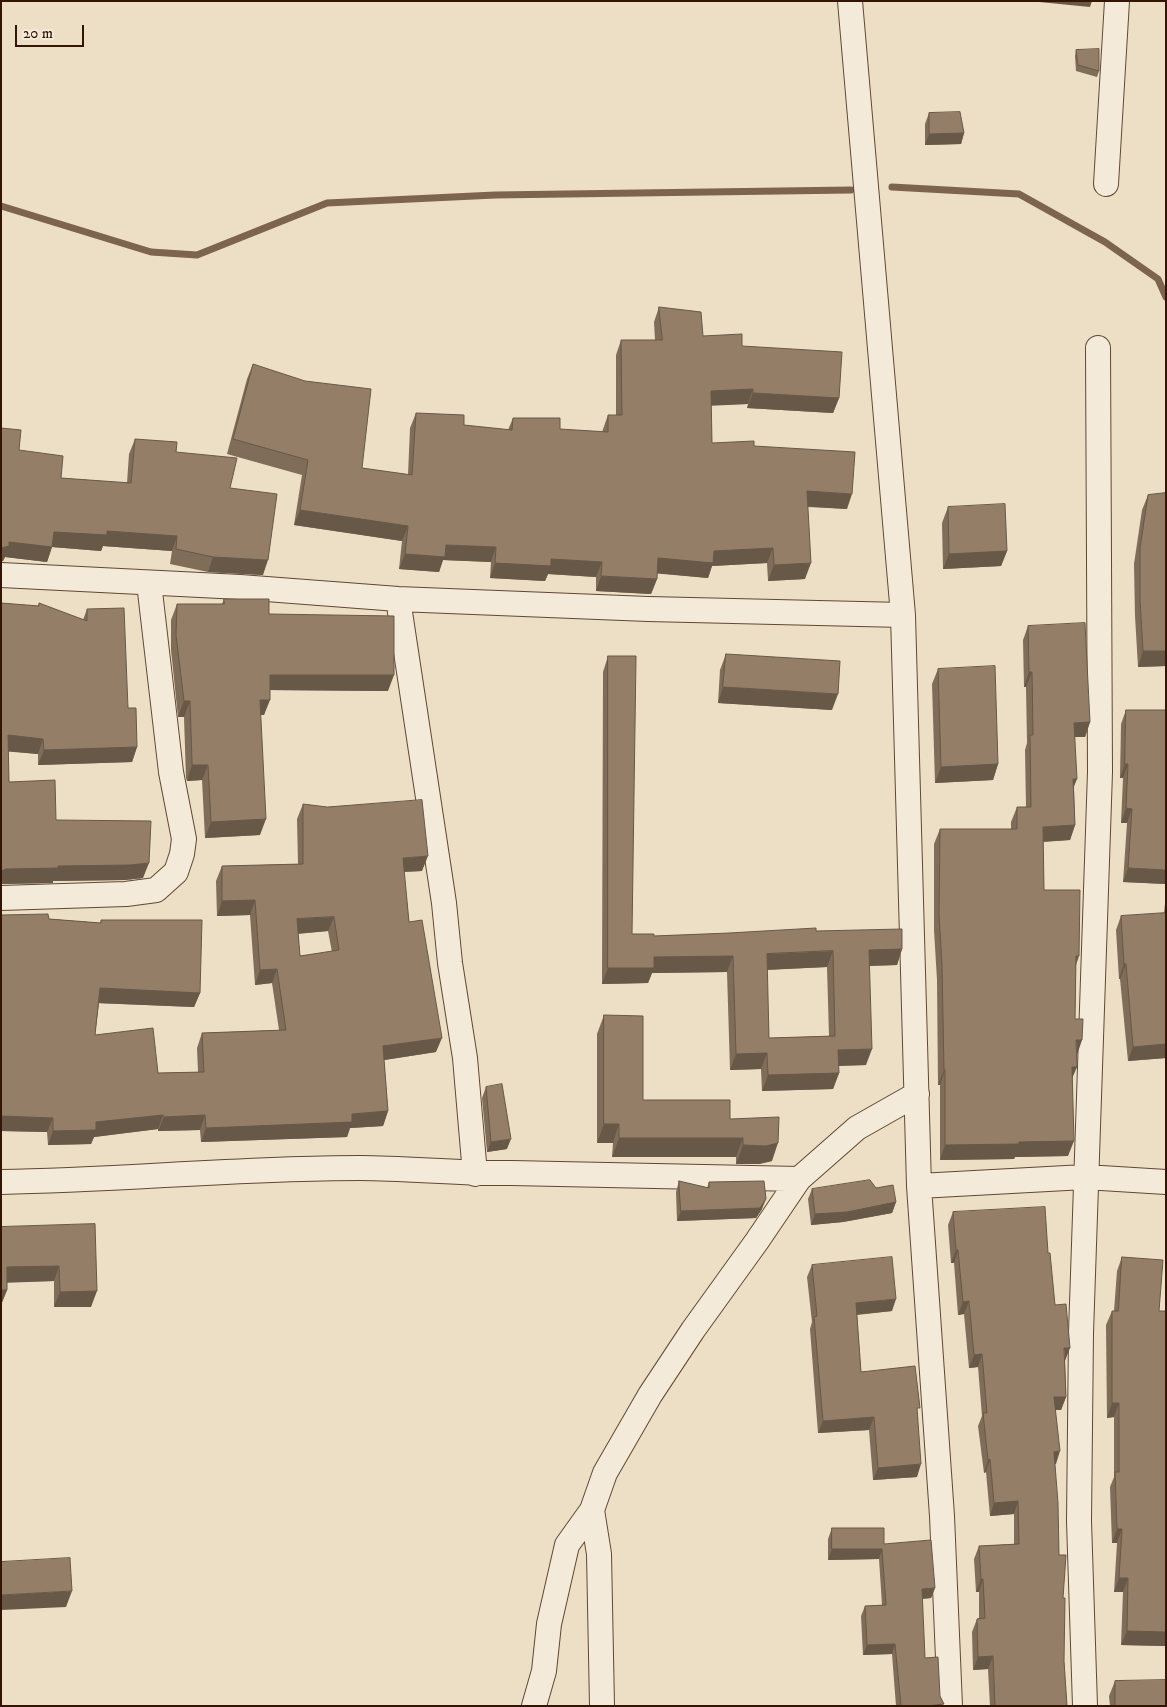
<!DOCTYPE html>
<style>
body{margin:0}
#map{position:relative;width:1167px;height:1707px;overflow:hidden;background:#ecdfc5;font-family:"IM FELL DW Pica",serif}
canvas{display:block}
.frame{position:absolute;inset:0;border:2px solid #341402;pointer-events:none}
.scale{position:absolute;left:15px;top:25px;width:69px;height:22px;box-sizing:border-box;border:2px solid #341402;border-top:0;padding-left:6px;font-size:15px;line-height:18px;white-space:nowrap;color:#341402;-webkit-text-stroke:4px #f3ead9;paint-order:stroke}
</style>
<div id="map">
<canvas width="1167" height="1707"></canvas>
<div class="frame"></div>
<div class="scale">20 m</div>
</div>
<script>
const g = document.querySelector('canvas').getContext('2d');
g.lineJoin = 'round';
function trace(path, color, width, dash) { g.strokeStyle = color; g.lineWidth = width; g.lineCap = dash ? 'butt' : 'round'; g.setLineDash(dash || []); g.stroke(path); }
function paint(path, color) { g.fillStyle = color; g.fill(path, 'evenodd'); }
const stream = new Path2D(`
 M892,187L1019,194L1105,242L1158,279L1166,297
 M1,206L151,252L197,255L327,203L495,195L851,190`);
const minor = new Path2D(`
 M850,1L903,615L919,1186L942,1516L950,1706
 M1106,184L1117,1
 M1,575L240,587L398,599L648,609L903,615
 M398,599L444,903L450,963L465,1058L475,1174
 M1,898L126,894L156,890L176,872L182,854L184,839L171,772L149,583
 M1,1182C121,1180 240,1168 360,1168C410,1168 460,1174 511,1173L799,1179L857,1128L917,1094
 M919,1186L1085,1177L1166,1182
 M534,1706L544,1671L549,1624L567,1545L592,1510
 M602,1706L599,1554L592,1510L605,1473L650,1395L693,1330L757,1241L799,1179
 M1085,1706L1079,1521L1081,1333L1100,772L1098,348`);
const wall = new Path2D(`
 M1076,50L1099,71L1097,77L1076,71L1075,56Z
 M929,113L964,133L961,144L925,145V124Z
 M659,307L703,336L742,346L839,398L833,413L747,408L748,404L711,405L712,443L754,446L847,509L808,507L805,579L768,581L767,563L712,566L708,578L657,573V579L651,594L596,591V577L548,574L545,581L490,578L491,562L443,560L439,572L399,569L402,541L294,525L302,475L227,454L247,379L253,364L362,468L408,475L410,428L416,413L464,425L508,430L513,418L560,429L602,432L608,415H616V355L621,340H655L654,322Z
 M135,439L176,452L230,488L263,575L208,572L170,564L172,551L103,546L101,551L52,547L47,562L5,557L3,561L19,450L61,478L127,483L129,454Z
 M1166,493V666L1138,667L1135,616L1134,564L1142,510L1148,495Z
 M948,507L1007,551L1001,566L943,569L942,523Z
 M224,599L269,614L388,691L270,690L264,715H260V835L205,838L202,780L187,781L186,778L184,717H178L171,650V620L177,604H222Z
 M1,603L38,606L39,603L83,620L87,609L128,708L137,747L132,762L38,765V754L8,751L9,782L56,820L143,878L125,880L53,881V883L1,884Z
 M1028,626L1090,722L1085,737H1075L1074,787L1075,825L1070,840L1043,842L1044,890L1076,964L1075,1019L1077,1055L1072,1079L1068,1156L1015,1157L1014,1159L940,1160V1085H938L937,980L934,930V844L940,829H1011V822L1017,807H1026L1025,750L1027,743L1026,687H1024L1023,640Z
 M726,654L832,710L718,703L720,670Z
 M608,656L632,934L654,936L816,931L902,949L897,965L869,966L866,1065L838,1066L839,1073L833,1089L762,1091L761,1069L730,1070L727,972L652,973L648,983L602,984L603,672ZM827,967L829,1036L769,1038L767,970Z
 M938,669L998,764L993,780L935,783L932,684Z
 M1126,710L1166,884L1123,882L1127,823H1121L1123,778H1120L1121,724Z
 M303,804L422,871L404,872L409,922L436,1052L384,1060L388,1111L383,1126L350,1128L347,1137L201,1142L200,1130L158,1131V1129L94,1137L91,1144L48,1145L47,1132L1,1131V915L100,923L101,920L200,993L194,1007L99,1003L95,1035L158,1073L198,1072L197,1048L202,1033L279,1030L272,983L255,985L250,915L217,916L216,881L222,866L298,864L297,819ZM328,931L332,952L300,956L298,934Z
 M1166,894V1058L1128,1061L1120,979H1119L1116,930L1121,916L1164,913Z
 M604,1015L643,1100L730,1119L772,1161L759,1164H736V1157H612L613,1143H597V1034Z
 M486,1087L507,1149L487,1152L482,1098Z
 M679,1181L707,1188L709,1182L762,1209L756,1218L677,1221L676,1192Z
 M876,1188L896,1202L892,1213L843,1222L811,1225L808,1199L812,1189Z
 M953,1212L1048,1253L1055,1305L1065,1361L1066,1397L1061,1410H1056V1464H1055L1059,1555L1063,1598L1064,1661L1067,1706H990L988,1669L973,1670L972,1632L977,1619L979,1618V1592H976L974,1559L979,1546L1014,1544V1514L990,1516L986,1472L984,1473L978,1426L982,1416L978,1367L969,1368L964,1314L958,1315L954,1263H951L948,1225Z
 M95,1224L91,1307H54V1281L7,1282V1290L1,1305V1227Z
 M1122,1257L1159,1311L1166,1646L1121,1645L1123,1592H1114L1117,1543H1112L1110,1487L1114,1477V1417L1107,1418L1106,1325L1112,1311H1114L1117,1271Z
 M812,1265L892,1311L857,1315L861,1372L918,1414L917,1477L873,1480L869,1430L818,1433L810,1329L812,1322L807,1277Z
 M832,1528L884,1544L935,1588L931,1598L922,1599L925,1658L940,1696L943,1706H896L892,1654L863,1655L861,1616L865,1606L882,1605L879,1559L828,1560V1539Z
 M1115,1681L1166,1706H1110L1109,1696Z`);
const shadedWall = new Path2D(`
 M1029,1H1092L1090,7Z
 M964,133L961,144L925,145L929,134Z
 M753,389L748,404L706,406L711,391Z
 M753,393L839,398L833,413L747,408Z
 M807,491L852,494L847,509L801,506Z
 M300,510L408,526L402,541L294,525Z
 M107,531L177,536L172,551L103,546L101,551L52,547L47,562L5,557L3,561L1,562V548L9,542L54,532Z
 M446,545L496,547L491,562L443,560L439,572L399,569L405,554Z
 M773,548L767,563L712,566L708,578L652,573L658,558L714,551Z
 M1007,551L1001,566L943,569L949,554Z
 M213,557L268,560L263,575L208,572Z
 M551,559L602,562L596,577L548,574L545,581L490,578L495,563Z
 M811,563L805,579L768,581L774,565Z
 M601,576L657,579L651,594L596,591Z
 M1143,651H1166V666L1138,667Z
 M1029,672H1032L1026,687H1024Z
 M270,675H394L388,691L264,690Z
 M723,687L838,694L832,710L718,703Z
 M260,700H270L264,715H254Z
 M184,701H190L184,717H178Z
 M1090,722L1085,737H1069L1074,723Z
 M8,735L43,739L38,754L2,751Z
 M137,747L132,762L38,765L44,750Z
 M998,764L993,780L935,783L941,767Z
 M1125,764H1128L1123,778H1120Z
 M192,765H208L202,780L187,781Z
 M1073,779H1077L1071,794Z
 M1126,808L1132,809L1127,823H1121Z
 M266,819L260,835L205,838L211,822Z
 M1075,825L1070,840L1038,842L1043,827Z
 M428,856L422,871L398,872L403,858Z
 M149,863L143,878L125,880L53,881V883L1,884V871L6,869L58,866Z
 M1128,868L1166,870V884L1123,882Z
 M255,900L250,915L217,916L222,901Z
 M334,917L328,931L292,934L297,919Z
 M902,949L897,965L863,966L869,950Z
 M833,951L827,967L761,970L767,954Z
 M733,956L727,972L652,973L648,983L602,984L608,968L654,957Z
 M1076,956H1079L1074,971Z
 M1124,964H1126L1120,979H1119Z
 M277,969L272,983L255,985L260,970Z
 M100,988L200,993L194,1007L95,1003Z
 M442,1038L436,1052L378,1061L383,1046Z
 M1076,1040H1082L1077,1055Z
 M1166,1044V1058L1128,1061L1133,1047Z
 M872,1049L866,1065L832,1066L838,1050Z
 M767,1053L761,1069L730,1070L736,1054Z
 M1072,1067H1077L1071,1081Z
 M944,1070H945L940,1085H938Z
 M839,1073L833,1089L762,1091L768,1075Z
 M388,1111L383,1126L350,1128L347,1137L201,1142L206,1128Z
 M163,1115L158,1129L94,1137L91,1144L48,1145L53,1131L96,1122Z
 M205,1115L200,1130L158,1131L164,1117Z
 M1,1116L53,1118L47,1132L1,1131Z
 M604,1124H619L613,1143H597Z
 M619,1138H743L736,1157H612Z
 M511,1139L507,1149L487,1152L491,1142Z
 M1074,1141L1068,1156L1015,1157L1014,1159L940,1160L945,1145L1019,1142Z
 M778,1143L772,1161L759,1164H736L743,1145Z
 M766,1199L762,1209L756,1218L677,1221L681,1211Z
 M896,1202L892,1213L843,1222L811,1225L815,1214Z
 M956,1250H958L954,1263H951Z
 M59,1266L54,1281L1,1283L7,1267Z
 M1,1290H7L1,1305Z
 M97,1291L91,1307H54L60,1292Z
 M896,1299L892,1311L852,1315L856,1303Z
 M969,1301L964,1314L958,1315L963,1302Z
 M1064,1348H1070L1065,1361Z
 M982,1354L978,1367L969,1368L974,1355Z
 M1054,1397H1066L1061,1410H1049Z
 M1112,1403H1119L1114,1417L1107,1418Z
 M874,1417L869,1430L818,1433L823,1421Z
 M1060,1451L1056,1464L1049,1465L1054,1452Z
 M990,1459L986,1472L984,1473L988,1460Z
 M921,1464L917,1477L873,1480L878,1468Z
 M1018,1501L1014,1514L990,1516L994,1503Z
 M1117,1529H1122L1117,1543H1112Z
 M832,1549H882L879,1559L828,1560Z
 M1119,1578H1128L1123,1592H1114Z
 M981,1579H983L979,1592H976Z
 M935,1588L931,1598L918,1599L922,1589Z
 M72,1591L66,1607L1,1610V1595Z
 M1127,1631L1166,1632V1646L1121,1645Z
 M895,1644L892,1654L863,1655L867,1645Z
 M993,1656L988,1669L973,1670L978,1657Z`);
const building = new Path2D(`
 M1099,49V71L1078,65L1076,50Z
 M960,112L964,133L929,134V113Z
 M659,307L701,312L703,336L742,334V346L842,352L839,398L753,393V389L711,391L712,443L754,441V446L855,452L852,494L807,491L811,563L774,565L773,548L714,551L713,563L658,558L657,579L601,576L602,562L551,559V566L495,563L496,547L446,545L445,557L405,554L408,526L300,510L308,460L233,439L253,364L305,381L371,389L362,468L412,475L416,413L464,415V425L512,430L513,418H560V429L608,432V415H622L621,340H662Z
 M1,428L21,430L19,450L63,456L61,478L131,483L135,439L177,442L176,452L237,458L230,488L277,494L268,560L213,557L176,549L177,536L107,531V535L54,532L52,547L9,542V546L1,548Z
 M1166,493V651H1143L1140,600V548L1148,495Z
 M1005,504L1007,551L949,554L948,507Z
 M224,599H269V614L394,616V675H270V700H260L266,819L211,822L208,765H192V762L190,701H184L176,635L177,604H224Z
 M1,603L39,606V603L87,621V609L124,608L128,708H136L137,747L44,750L43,739L8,735L9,782L55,780L56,820L151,821L149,863L130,865L58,866V868L6,869L1,871Z
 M1085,623L1090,722L1074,723L1077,779H1073L1075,825L1043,827L1044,890H1080L1079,956H1076L1075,1019H1083L1082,1040H1076L1077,1067H1072L1074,1141L1019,1142V1144L945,1145V1070H944L942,965L939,915L940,829H1017V807H1031L1030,735H1033L1032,672H1029L1028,626Z
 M726,654L840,661L838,694L723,687Z
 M608,656H636L632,934H654V936L729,933L816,928V931L902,929V949L869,950L872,1049L838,1050L839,1073L768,1075L767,1053L736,1054L733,956L654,957V968H608ZM833,951L835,1036L769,1038L767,954Z
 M995,666L998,764L941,767L938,669Z
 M1126,710H1166V870L1128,868L1132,809L1126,808L1128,764H1125Z
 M422,800L428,856L403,858L409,922L422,920L442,1038L383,1046L388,1111L352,1114V1122L206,1128L205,1115L164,1117L163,1115L96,1122V1130L53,1131V1118L1,1116V915L48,914L49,919L101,923V920H202L200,993L100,988L95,1035L153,1028L158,1073L204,1072L202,1033L286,1030L277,969L260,970L255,900L222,901V866L303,864V804L327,807ZM334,917L339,950L300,956L297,919Z
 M1166,913V1044L1133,1047L1126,964H1124L1121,916Z
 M604,1015L643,1016V1100H730V1119L779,1117L778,1143L766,1146L743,1145V1138H619V1124H604Z
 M502,1084L511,1139L491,1142L486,1087Z
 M870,1180L876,1188L893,1185L896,1202L847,1212L815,1214L812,1189Z
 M679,1181L709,1188V1182L764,1181L766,1199L760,1208L681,1211Z
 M1045,1207L1048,1253H1050L1055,1305L1066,1304L1070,1348H1064L1066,1397H1054L1060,1451L1054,1452L1058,1503L1059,1555H1066L1063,1598H1065L1064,1661L1067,1706H995L993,1656L978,1657L977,1619L985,1618L983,1579H981L979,1546L1019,1544L1018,1501L994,1503L990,1459L988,1460L983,1413H987L982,1354L974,1355L969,1301L963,1302L958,1250H956L953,1212Z
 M95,1224L97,1291L60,1292L59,1266L7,1267V1290H1V1227Z
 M892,1257L896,1299L856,1303L861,1372L915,1366L920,1408H917L921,1464L878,1468L874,1417L823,1421L814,1317L817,1316L812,1265Z
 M1122,1257L1163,1260L1159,1311H1166V1632L1127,1631L1128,1578H1119L1122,1529H1117L1115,1472H1119V1403H1112V1311H1118Z
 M832,1528H884V1544L931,1540L935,1588L922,1589L925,1658L938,1657L940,1696L944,1704L927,1706H901L895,1644L867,1645L865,1606L886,1605L882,1549H832Z
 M70,1558L72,1591L1,1595V1562Z
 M1166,1680V1706H1115V1681Z`);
trace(stream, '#7d644f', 7);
trace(minor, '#624733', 26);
trace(minor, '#f3ead9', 24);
paint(wall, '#7f6c59');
paint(shadedWall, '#685848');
paint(building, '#947e67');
trace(building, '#685848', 1);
</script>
